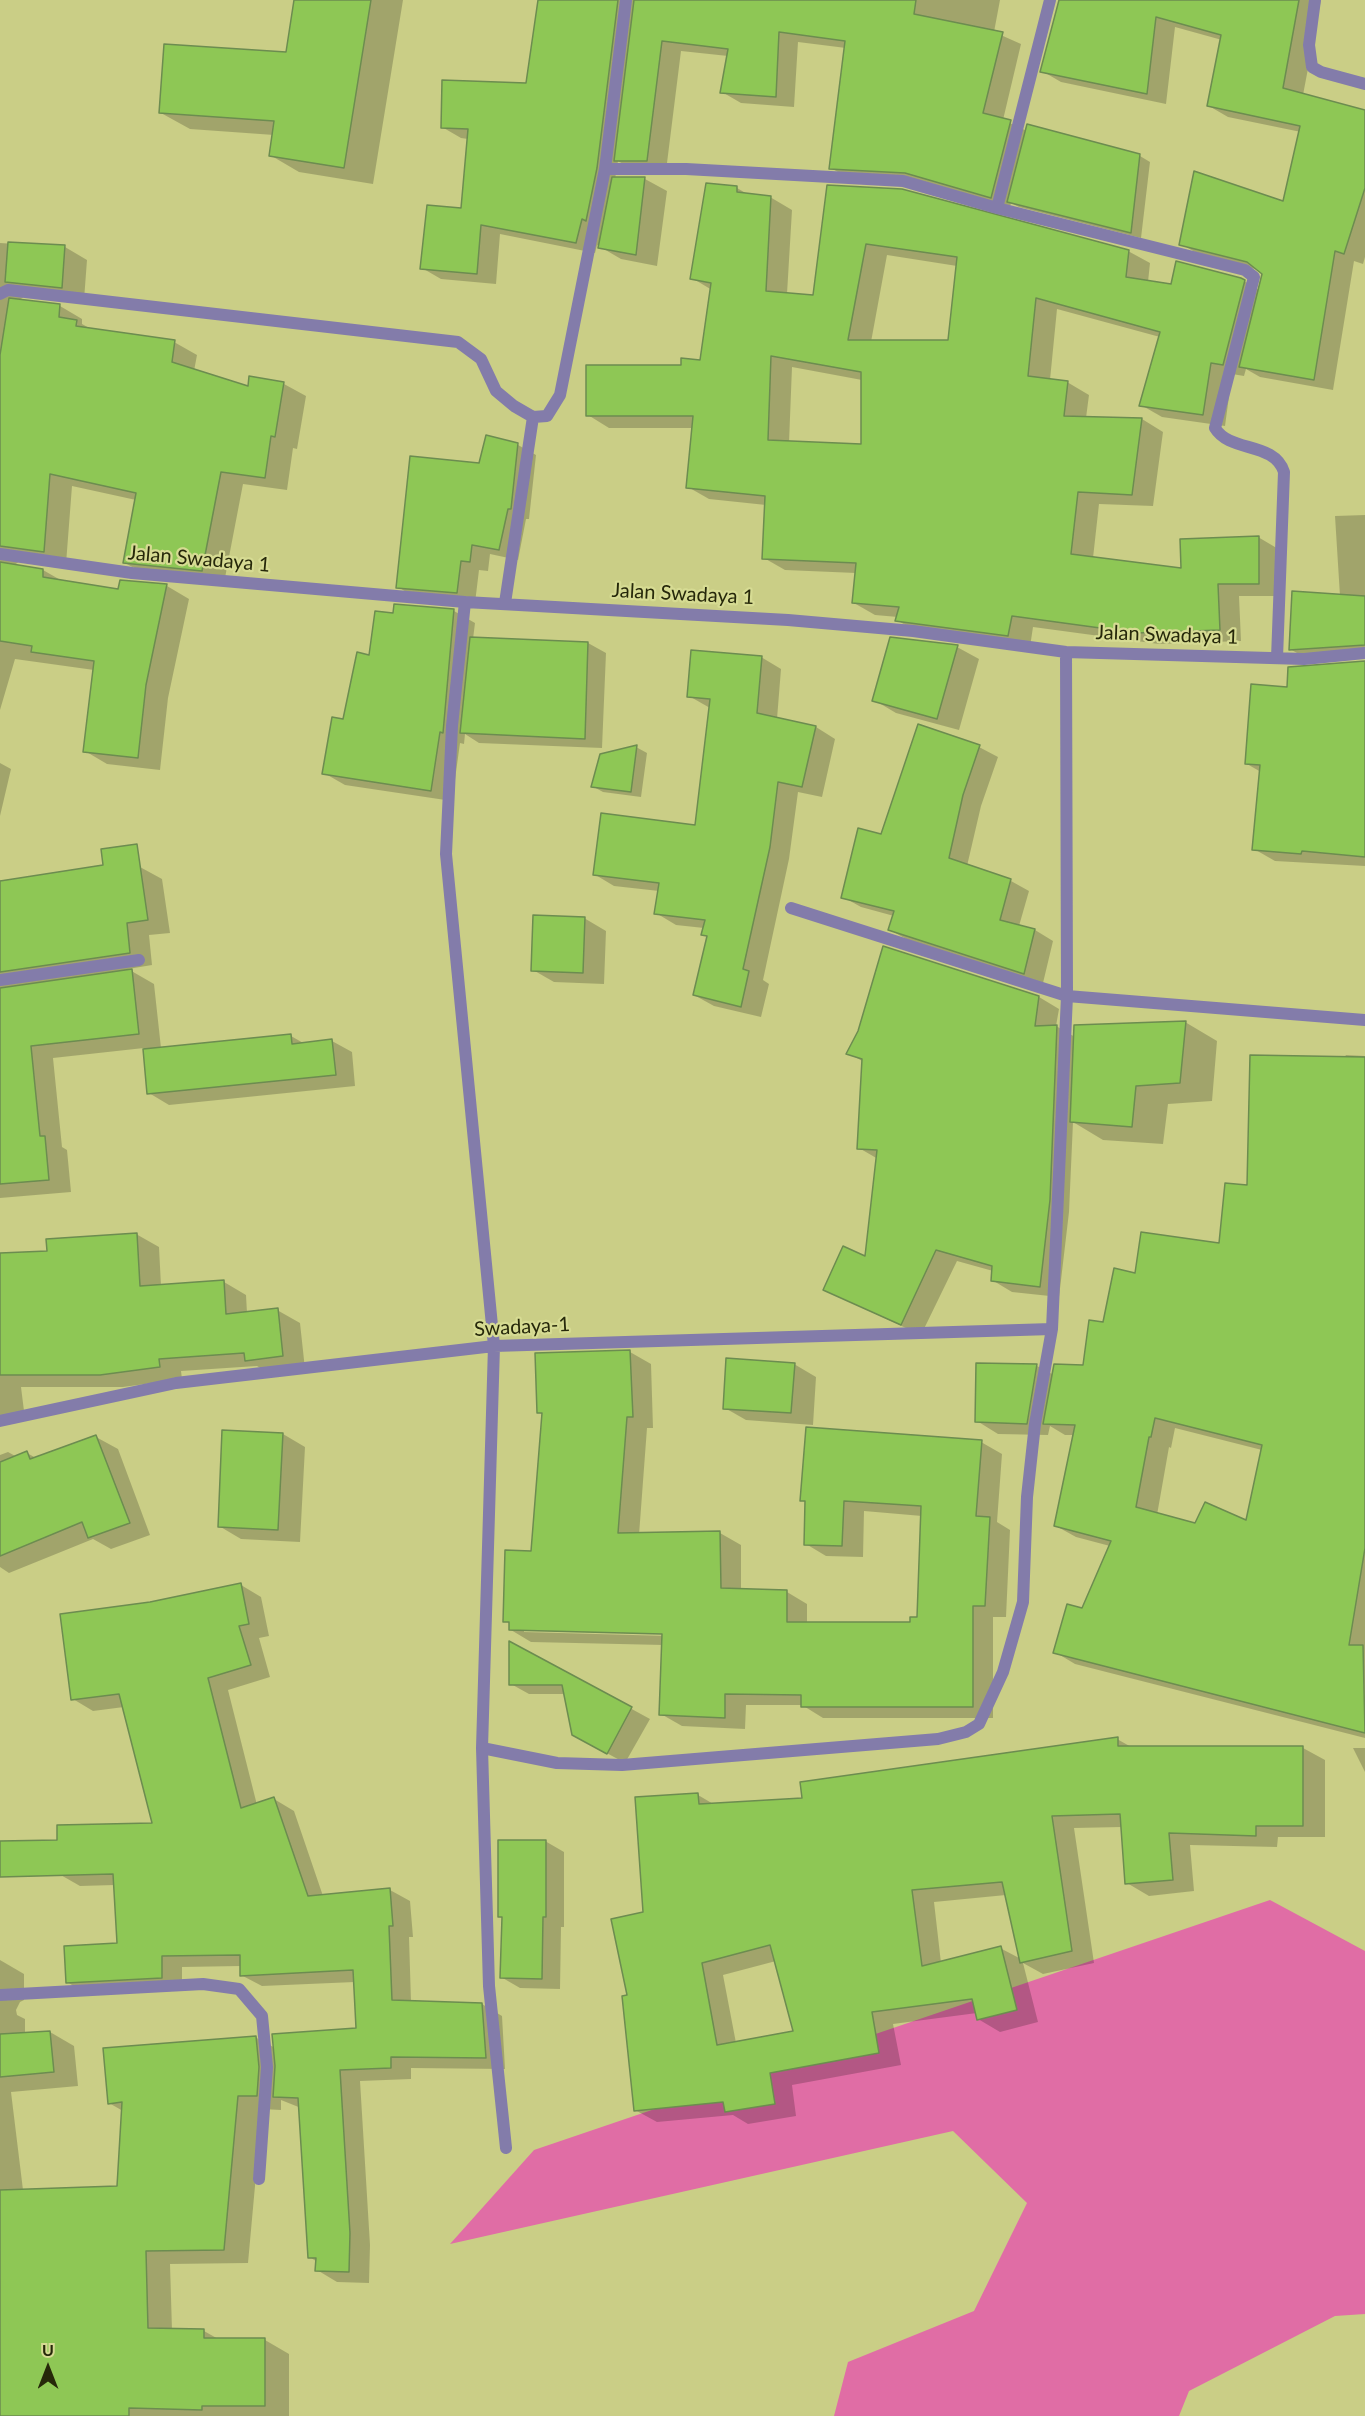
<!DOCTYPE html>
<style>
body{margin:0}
#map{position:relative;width:1365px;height:2416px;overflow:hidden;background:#cace86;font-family:Lato,sans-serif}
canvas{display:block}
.north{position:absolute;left:18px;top:2338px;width:60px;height:60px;-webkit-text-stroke:4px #d6db93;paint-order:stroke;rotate:0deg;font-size:16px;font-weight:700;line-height:24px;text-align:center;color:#26280a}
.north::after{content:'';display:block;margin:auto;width:21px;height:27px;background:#26280a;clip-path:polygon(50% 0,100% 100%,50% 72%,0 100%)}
</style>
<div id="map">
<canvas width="1365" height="2416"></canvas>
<div class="north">U</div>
</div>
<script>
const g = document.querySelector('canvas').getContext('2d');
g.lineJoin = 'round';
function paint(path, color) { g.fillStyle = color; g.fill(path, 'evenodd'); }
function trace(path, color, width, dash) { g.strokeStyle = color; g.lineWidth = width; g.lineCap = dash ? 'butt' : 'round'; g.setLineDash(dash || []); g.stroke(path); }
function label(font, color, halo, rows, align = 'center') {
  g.font = font + ' Lato,sans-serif'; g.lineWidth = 4.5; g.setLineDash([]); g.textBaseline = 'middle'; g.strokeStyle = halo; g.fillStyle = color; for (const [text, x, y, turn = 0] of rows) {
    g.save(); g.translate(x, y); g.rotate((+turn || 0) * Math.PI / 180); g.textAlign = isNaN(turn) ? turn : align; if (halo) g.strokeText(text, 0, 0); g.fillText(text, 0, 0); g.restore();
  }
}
const forest = new Path2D(`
 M1270,1900L1365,1951V2314L1335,2316L1189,2391L1179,2416H834L848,2362L974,2311L1027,2203L953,2131L450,2244L534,2150Z`);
const shadow = new Path2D(`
 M296,0H403L373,184L299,172L270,155L274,135L190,129L161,113L287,53Z
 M540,0H1000L994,32L1021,44L1003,120L1027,131L1140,156L1150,162L1141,238L1019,207L1011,203L1010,207L925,183L850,179L831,168L846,48L798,42L794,107L741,103L722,92L728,56L681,51L666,171H635L618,161L615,179H645L667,191L657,266L621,259L597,245L595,253L500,234L496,284L441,279L422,268L463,210L468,139L461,138L442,127L527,84Z
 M1061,0H1321L1303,95L1365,112V257L1363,264L1354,261L1333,390L1260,377L1246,369L1244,376L1232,374L1225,426L1162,417L1141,405L1160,337L1057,309L1050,380L1067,382L1089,395L1086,418L1142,419L1163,432L1153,506L1099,504L1093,558L1182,570L1258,537L1280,550V596H1239L1241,641L1159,644L1033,627L1030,647L918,633L897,620L898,617L875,615L854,603L856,573L785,570L764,558L766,505L709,499L688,487L694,428H609L588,415L682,367L701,361L712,290L692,278L737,188L749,195L770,197L792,210L787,294L815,297L828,187L1128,251L1150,263L1148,282L1173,286L1241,279L1259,290L1263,273L1259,270L1200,255L1181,244L1284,203L1301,132L1228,117L1209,106L1222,40L1175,27L1166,104L1061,82L1042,71ZM887,255L957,266L949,342H871ZM792,367L862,380V446L789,443Z
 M0,243L65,247L87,260L84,300L28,294L18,301L60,306L82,319V324L91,329L174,342L197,355L194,371L249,388L284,384L306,396L297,449L293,448L287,490L243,484L224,583L147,575L125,563L136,500L72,486L66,564L24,558L13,566L43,570L64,582L119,591L121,581L167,586L189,599L168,698L160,770L107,764L85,751L94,670L15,659L0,710Z
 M518,445L536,455L529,519H526L518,560L490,554L488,571L479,570L475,603L416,598L398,587L480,464Z
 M1365,515V658L1311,661L1290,649L1340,596L1335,516Z
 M396,606L454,611L475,623L473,639L588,643L606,653L602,748L479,743L465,734L464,744L460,743L452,801L345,785L324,773L370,657L395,615Z
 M957,647L979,659L959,730L896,713L874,700Z
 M761,657L781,669L777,719L816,727L835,739L822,797L798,792L789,859L763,980L769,984L761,1017L714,1006L694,995L708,937L703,934L704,928L676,925L656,913L659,891L614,886L594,874L696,827L710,708L689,696Z
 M1365,663V866L1275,861L1254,849L1261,772L1247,764L1288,688Z
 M636,747L647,753L641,797L603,792L592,786Z
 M979,747L998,757L981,806L967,866L1011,881L1029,891L1019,926L1035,930L1053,941L1043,983L908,940L890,930L894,916L861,907L843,897L882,836Z
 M0,763L11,769L0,816Z
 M140,867L162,879L170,933L149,935L152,965L128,969L154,984L161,1048L291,1036L305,1044L332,1041L352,1052L355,1086L169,1105L149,1093L144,1048L53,1058L62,1147L67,1150L71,1192L0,1198V880L8,882Z
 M584,918L606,931L604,984L554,982L533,970Z
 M1039,997L1059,1009L1056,1026L1075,1037L1185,1022L1217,1041L1212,1101L1168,1104L1163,1144L1103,1140L1073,1122L1069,1212L1059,1297L1012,1292L992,1280L993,1271L957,1261L921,1335L824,1290L866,1259L878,1159L859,1148L864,1062L848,1053Z
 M1346,1055L1365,1056V1738L1075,1664L1055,1652L1083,1610L1110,1546L1076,1537L1056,1526L1074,1435H1065L1050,1426L1048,1435L998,1434L977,1421L978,1365L1037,1366L1054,1375L1084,1366L1104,1324L1136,1274L1220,1245L1249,1187ZM1175,1428L1262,1450L1247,1522L1196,1525L1157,1515L1169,1447L1171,1448Z
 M136,1234L159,1247L161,1286L224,1282L246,1295L247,1313L277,1310L300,1323L305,1369L269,1373L257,1366L181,1371L182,1379L123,1387H21L25,1419L0,1420V1291Z
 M630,1352L651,1364L653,1428H647L639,1535L720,1533L741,1545V1591L787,1592L807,1604V1623H912L918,1619L922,1516L864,1511L863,1557L826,1556L806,1544L807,1503L801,1500L981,1442L1002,1454L997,1522L1010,1530L1006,1617H993V1718H823L802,1705H746L745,1729L682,1726L661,1714L663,1645L531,1642L511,1630V1624L505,1621L533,1552L543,1415L539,1412ZM524,1629L669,1633V1636L524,1632Z
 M794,1364L816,1377L813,1425L746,1420L725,1408Z
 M224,1432L283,1434L305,1447L300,1542L241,1539L219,1526Z
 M96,1437L118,1449L150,1535L111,1549L93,1539L9,1573L0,1567V1455L8,1452L17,1457L27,1453L36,1458Z
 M241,1585L261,1597L269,1636L259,1638L270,1677L228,1690L257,1805L274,1799L294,1811L323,1896L390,1890L410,1901L413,1937H409L411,2002L482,2004L502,2016L505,2069L411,2068V2079L360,2081L370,2245L369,2283L337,2282L317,2270V2262L310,2257L301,2108L281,2100V2110L262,2109L248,2263L170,2264L172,2330L204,2331L220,2340H265L289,2354V2416H0V1960L24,1974V2000L20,2002L16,2010L17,2015L25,2019V2034L50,2032L74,2046L78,2086L11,2092L23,2190L118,2187L123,2111L109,2103L255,2037L275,2048L358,2029L355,1982L262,1986L241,1975V1966L182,1967V1989L87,1994L67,1982L118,1945L115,1885L80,1886L59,1874L154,1825L124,1707L93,1711L73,1699L151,1604Z
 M511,1643L650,1719L625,1763L592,1745L565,1694H529L511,1684Z
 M1117,1739L1133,1748H1303L1325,1760V1837H1278L1277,1847L1190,1845L1194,1891L1149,1896L1127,1883L1122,1827L1074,1828L1094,1963L1043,1974L1023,1963L1038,2022L1000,2032L978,2019L977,2013L893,2024L901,2065L792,2085L796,2116L748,2124L733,2115L657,2122L635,2110L629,1996L644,1913L698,1795L715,1805L804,1799ZM1006,1895L1021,1959L1000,1948L941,1963L934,1902ZM776,1961L795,2032L736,2043L723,1975Z
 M1353,1748H1365V1772Z
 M545,1841L564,1852V1927H561L560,1989L520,1988L501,1977L503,1919L499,1916Z`);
const building = new Path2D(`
 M294,0H371L344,168L269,156L274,121L159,113L164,44L286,52Z
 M538,0H618L597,168L586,221L582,219L576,243L481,225L477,274L420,269L427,205L461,208L468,129L441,128L442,80L526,83Z
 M634,0H916L914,14L1003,32L983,113L1011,120L991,198L905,173L829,169L845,41L779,32L776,97L720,93L728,49L662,41L647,161H614Z
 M1059,0H1299L1283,88L1365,110V188L1344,254L1335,251L1314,380L1239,367L1262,274L1247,262L1179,245L1194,171L1283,201L1300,126L1207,106L1221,35L1156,17L1147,94L1040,72Z
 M1027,124L1140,154L1131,233L1007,202Z
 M612,177H645L636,255L598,248Z
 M706,183L737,186V192L771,196L766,291L813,295L827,185L902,189L1129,250L1126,277L1171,284L1176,261L1241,278L1245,280L1223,365L1211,363L1203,415L1139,406L1160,332L1036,298L1028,376L1068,381L1064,416L1142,418L1132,495L1078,492L1071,554L1181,568L1180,539L1259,536V584H1218L1220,630L1137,633L1012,616L1008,636L895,621L899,607L852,603L856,563L762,559L765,496L686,488L693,416H586V365H681V358L700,360L711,283L690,279ZM866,244L957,257L948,340H848ZM771,356L861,372V444L768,440Z
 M8,242L65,245L62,288L5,282Z
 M9,298L60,304L59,317L77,320L76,326L175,340L172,362L248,386L249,376L284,382L275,437L271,436L265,478L221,472L202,571L123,563L136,493L50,474L44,552L0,546V355Z
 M486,435L518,443L511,509H508L499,550L472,545L470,562L461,561L457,593L396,588L410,456L479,463Z
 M0,562L43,569V577L118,589L120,580L167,584L146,685L138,758L83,752L94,661L31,652L32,646L0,641Z
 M1292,591L1365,596V645L1289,650Z
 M394,604L454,609L443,733L440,732L431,791L322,774L332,717L343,719L357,652L369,655L375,611L393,613Z
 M470,637L588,642L585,739L460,733Z
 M890,637L958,645L937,719L872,701Z
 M691,650L762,656L757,713L816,726L802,787L778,782L770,847L743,969L749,971L741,1007L693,995L707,936L701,935L705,920L654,914L659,883L593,875L601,813L695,825L710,699L687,697Z
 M1365,661V857L1302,851L1301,854L1252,850L1260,765L1245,764L1251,684L1287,687L1288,667Z
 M918,724L980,745L963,795L949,858L1011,879L1000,920L1035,929L1024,974L888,930L894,911L841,898L858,828L881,834Z
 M637,745L631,792L591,787L600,754Z
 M137,844L148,920L127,923L130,953L0,972V881L103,865L101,849Z
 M533,915L585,917L583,973L531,971Z
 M883,946L1039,996L1035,1026L1057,1025L1050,1200L1040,1287L991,1281L992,1266L936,1250L901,1325L823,1290L843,1246L865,1256L877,1150L857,1149L862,1059L846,1054L858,1031Z
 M132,969L139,1034L31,1046L40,1136H45L49,1180L0,1184V988Z
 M1186,1021L1180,1083L1136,1086L1132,1127L1070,1122L1074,1025Z
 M291,1034L292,1044L332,1039L336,1075L147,1094L143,1049Z
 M1250,1055L1365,1057V1548L1349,1645H1363L1365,1733L1053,1653L1067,1604L1082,1608L1111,1541L1054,1526L1075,1425L1043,1424L1054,1364L1083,1365L1089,1320L1103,1322L1114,1268L1135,1273L1141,1232L1219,1243L1225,1183L1247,1185ZM1155,1418L1262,1445L1246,1520L1205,1502L1195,1523L1136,1507L1149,1437H1151Z
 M137,1233L140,1286L224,1280L226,1314L278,1308L283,1356L245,1361L244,1353L159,1359L160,1367L100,1375H0V1253L47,1251L46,1239Z
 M630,1350L633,1417H627L618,1533L720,1531L721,1588L787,1590V1622H910V1617H917L921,1506L844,1501L842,1546L804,1545L805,1501H800L806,1427L982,1440L976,1516L990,1517L985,1606H973V1707H801V1695L725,1694V1718L659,1715L662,1634L509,1630V1622H503L505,1550L531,1551L542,1413H537L535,1353Z
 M726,1358L795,1363L791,1413L723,1409Z
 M976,1363L1037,1364L1027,1424L975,1422Z
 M222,1430L283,1433L278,1530L218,1527Z
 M96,1435L130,1523L88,1538L82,1522L0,1556V1462L27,1451L30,1459Z
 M241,1583L249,1624L239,1626L251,1665L208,1678L241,1808L274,1797L308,1896L390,1888L393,1926H389L392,2000L482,2003L486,2058L391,2057V2068L340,2070L350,2233L349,2272L315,2271L316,2258H308L298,2098L273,2097L275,2066L272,2034L356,2028L353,1970L240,1976V1955L162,1956V1978L66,1983L64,1946L117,1943L113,1874L0,1877V1841L57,1840V1825L152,1823L119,1694L71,1700L60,1614L150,1602Z
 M509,1641L632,1707L607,1754L572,1735L562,1685H509Z
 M1118,1737V1746H1303V1826H1256V1836L1169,1833L1173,1880L1125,1884L1120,1814L1052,1816L1072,1951L1020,1963L1002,1882L912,1890L922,1966L1001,1946L1017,2010L977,2020L972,1999L872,2012L879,2053L770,2073L775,2104L725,2112L723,2102L634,2111L622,1996L627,1995L611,1919L643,1912L635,1797L698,1793L699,1804L802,1798L800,1782ZM770,1945L793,2031L717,2045L702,1963Z
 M498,1840H546V1917H543L542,1979L500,1978L502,1917H498Z
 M50,2031L54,2072L0,2077V2034Z
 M256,2036L259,2067L257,2096H238L224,2250L146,2251L148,2328L204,2329V2338H265V2406H202V2410L129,2408V2416H0V2190L117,2186L122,2102L108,2104L103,2048Z`);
const minor = new Path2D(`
 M1050,0L997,208L1245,270L1254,277L1215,428C1230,453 1274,441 1284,472L1277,658
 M1315,0L1309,45L1312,67L1321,72L1365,84
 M605,169H686L903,181L997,208
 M0,294L8,290L458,342L481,359L496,391L514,406L533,417L547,416L560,395L605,169L626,0
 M0,554L132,573L465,602L788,620L913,631L1066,652L1304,659L1365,653
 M465,602L452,726L446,854L494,1346L482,1748L489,1986L506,2148
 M505,603L533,417
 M791,908L1067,996L1365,1020
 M0,980L139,960
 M0,1421L176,1383L494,1346L1052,1329
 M482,1748L557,1763L622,1765L938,1739L966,1732L979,1724L1003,1672L1023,1602L1027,1497L1035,1424L1052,1329L1067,996L1066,652
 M0,1995L203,1984L239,1989L262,2016L267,2067L259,2179`);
const streetNames = [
 ["Jalan Swadaya 1",199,559,5],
 ["Jalan Swadaya 1",683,594,3],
 ["Jalan Swadaya 1",1167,635,2],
 ["Swadaya-1",522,1327,-3]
];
paint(forest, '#e06da5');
paint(shadow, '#0003');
paint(building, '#8ec755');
trace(building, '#6c8c50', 1.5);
trace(minor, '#837caa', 12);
label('20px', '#26280a', '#d6db93', streetNames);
</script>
